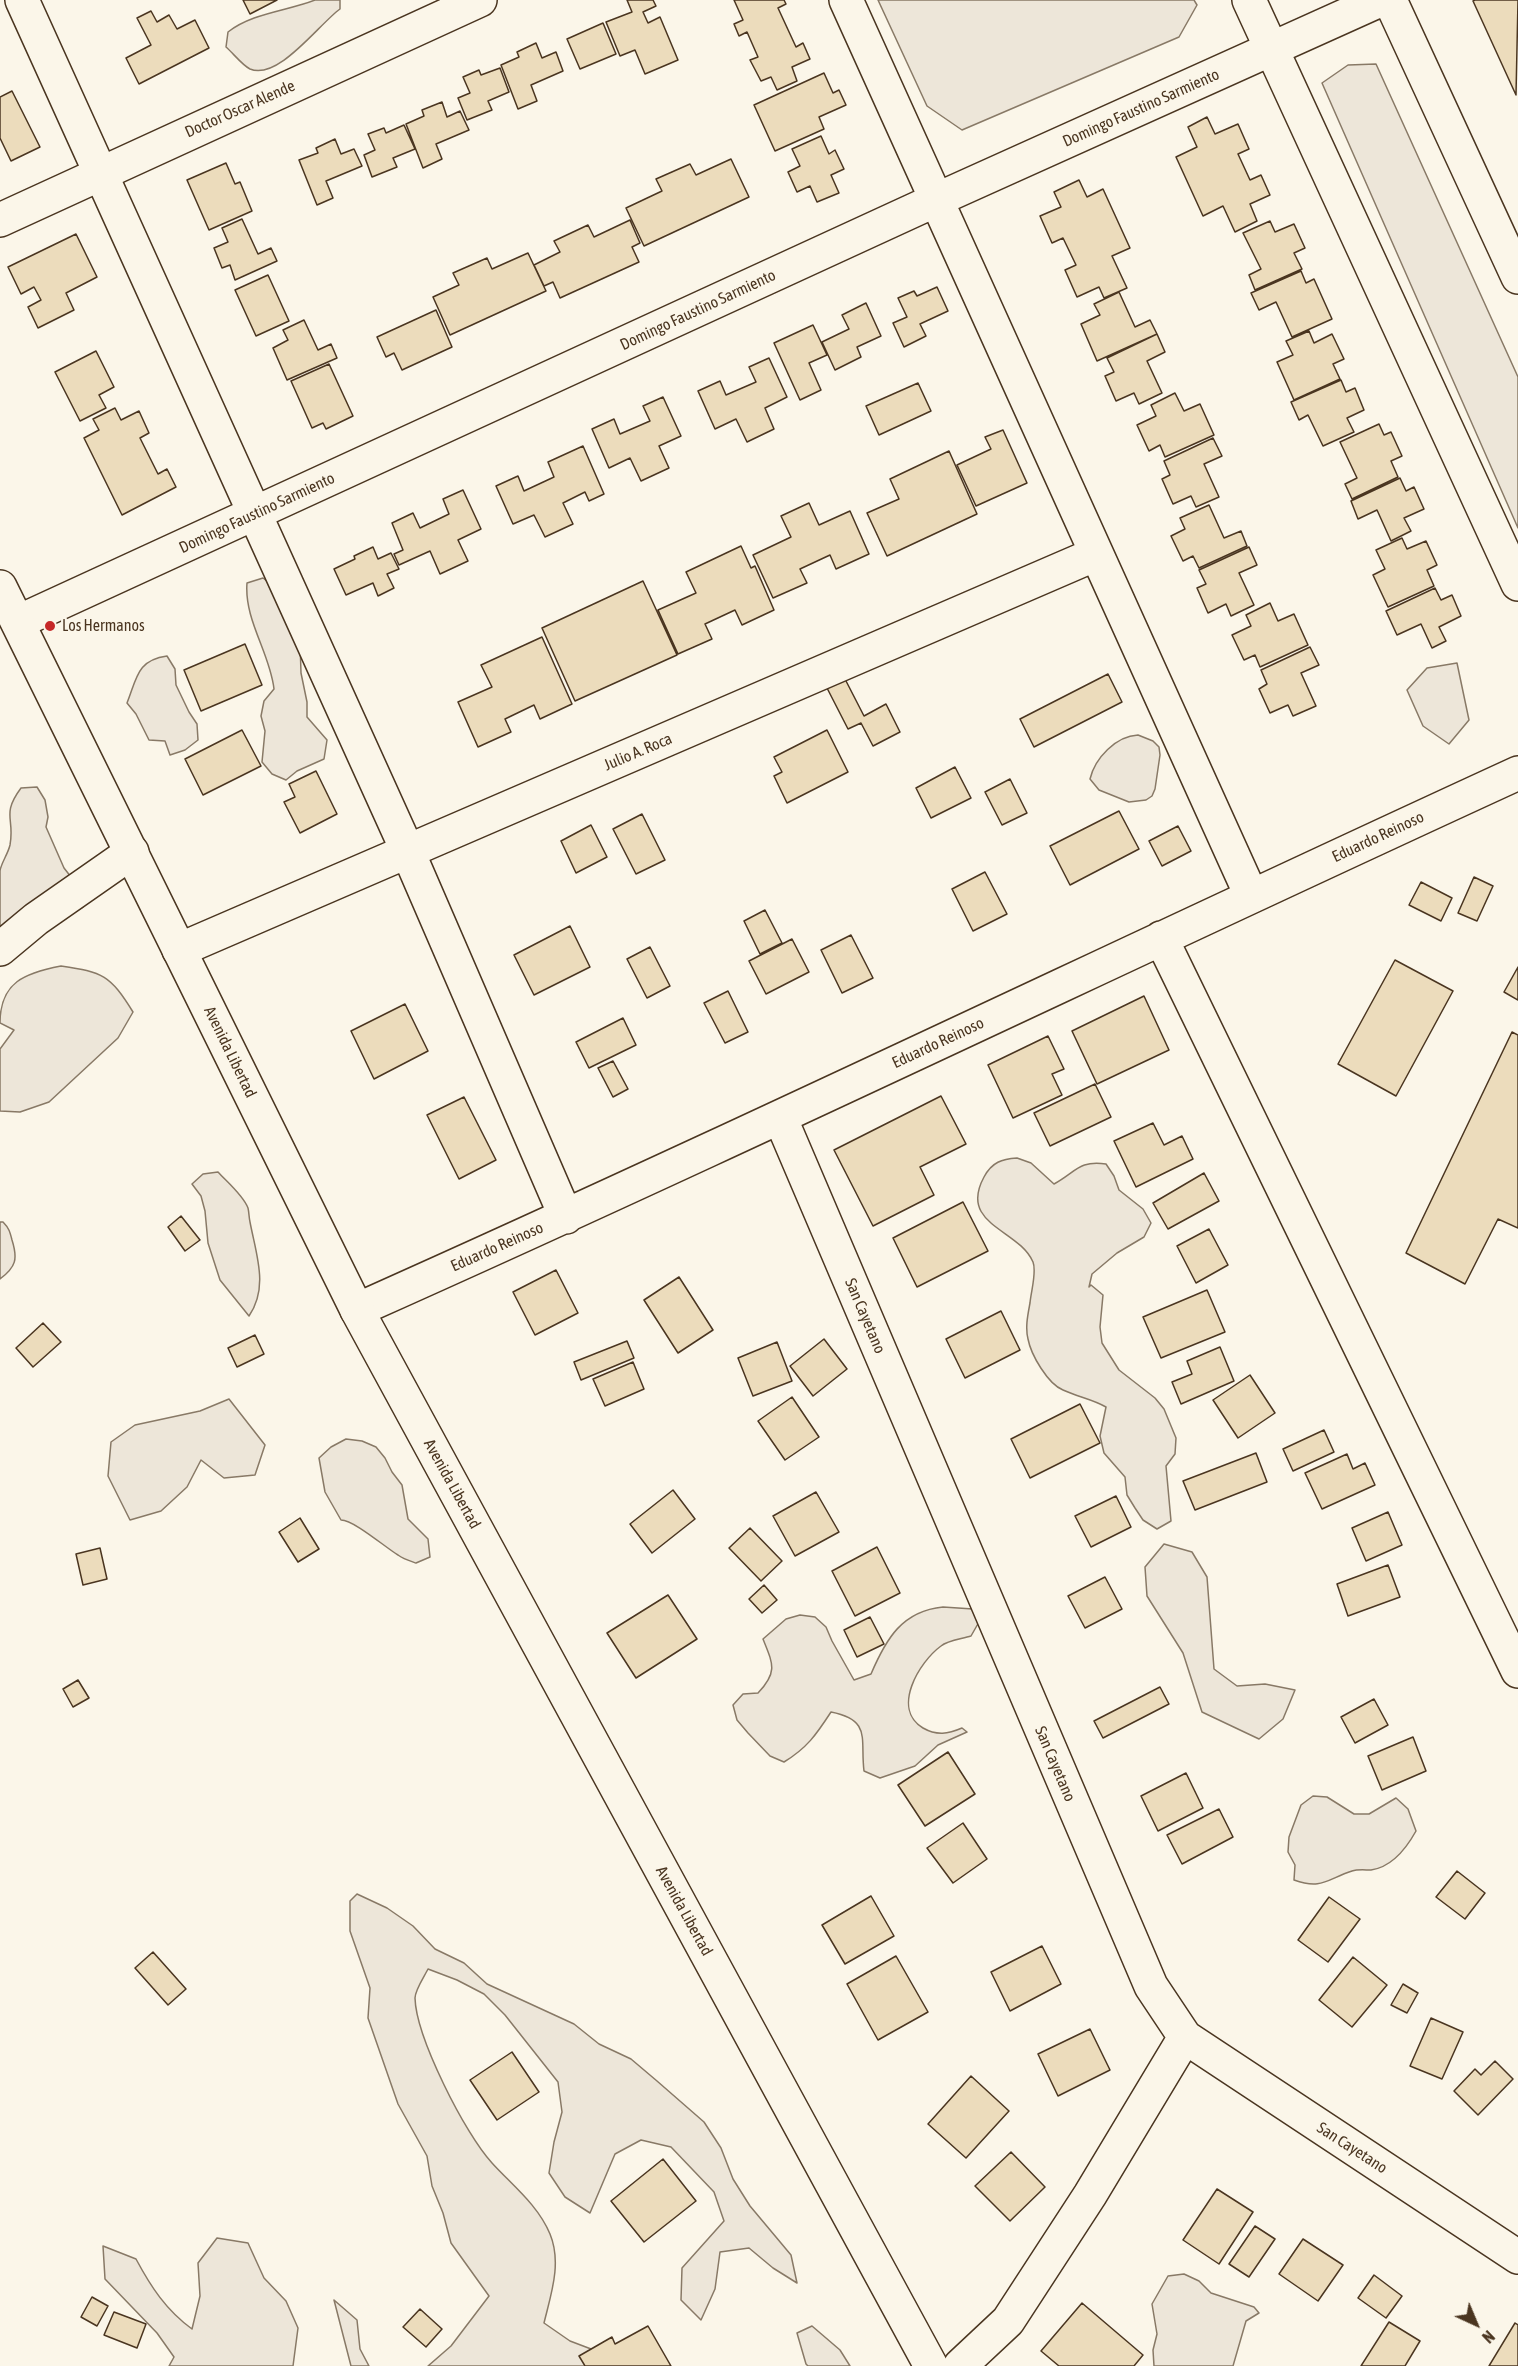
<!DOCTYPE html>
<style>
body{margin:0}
#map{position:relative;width:1518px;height:2366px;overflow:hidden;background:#fbf6e9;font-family:"Asap Condensed",sans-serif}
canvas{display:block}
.north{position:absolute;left:1446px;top:2294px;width:60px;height:60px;-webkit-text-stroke:4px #fbf6e9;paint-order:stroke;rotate:136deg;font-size:16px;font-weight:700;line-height:24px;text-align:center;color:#4a3520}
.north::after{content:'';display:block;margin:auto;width:21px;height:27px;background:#4a3520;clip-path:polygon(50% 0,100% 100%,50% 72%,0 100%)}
</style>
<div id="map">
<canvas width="1518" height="2366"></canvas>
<div class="north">N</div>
</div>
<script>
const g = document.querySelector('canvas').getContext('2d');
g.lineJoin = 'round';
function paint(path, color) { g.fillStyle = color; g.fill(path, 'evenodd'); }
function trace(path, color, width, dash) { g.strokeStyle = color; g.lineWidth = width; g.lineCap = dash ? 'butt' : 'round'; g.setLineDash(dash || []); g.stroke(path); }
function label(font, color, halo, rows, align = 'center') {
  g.font = font + ' "Asap Condensed",sans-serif'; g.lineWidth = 4.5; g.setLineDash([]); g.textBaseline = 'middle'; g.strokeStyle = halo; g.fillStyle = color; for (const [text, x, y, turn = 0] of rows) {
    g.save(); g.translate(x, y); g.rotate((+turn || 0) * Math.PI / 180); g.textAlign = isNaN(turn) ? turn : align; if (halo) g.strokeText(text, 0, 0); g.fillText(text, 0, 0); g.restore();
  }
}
const green = new Path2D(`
 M315,0H340V9C319,24 278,81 250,69C242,65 233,53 226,47L228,32C252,13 287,11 315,0Z
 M878,0H1194L1197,5L1179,37L962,130L927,106Z
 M1376,64L1518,377V528L1322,83L1348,65Z
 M263,578L276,588L300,642L301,673L307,702V717L327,740L324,759L297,771L286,780L272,774L262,762L265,731L261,716L264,701L274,689C270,653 244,620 247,583Z
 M167,656L175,669L176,685L189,712L197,724L198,740L185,750L170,755L165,741L149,740L136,714L127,703C137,678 137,660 167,656Z
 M1457,663L1469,720L1449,744L1423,726L1407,690L1427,668Z
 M1138,735L1153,741L1159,747L1160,755L1155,789L1152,796L1146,800L1129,802L1099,790L1090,779C1095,758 1116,736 1138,735Z
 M37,787L45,800L48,817L46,827L64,868L82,891L83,907L49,927L0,932C0,913 0,890 0,871C1,863 8,854 10,845C15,818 1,815 21,788Z
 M61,966C103,972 110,975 133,1012L118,1038L49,1102L20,1112L0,1111V1049L14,1030L0,1023C0,982 25,973 61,966Z
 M1017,1158L1031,1163L1054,1184C1076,1172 1079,1160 1106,1164L1114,1176L1119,1190L1143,1209L1151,1223L1144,1237L1117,1253L1092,1274L1089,1287L1091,1285L1103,1295L1100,1327L1102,1343L1119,1370L1155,1398L1164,1409L1176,1438L1175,1454L1166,1466L1171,1521L1157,1529L1143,1520L1135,1508L1127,1495L1125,1477L1104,1453L1100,1436L1106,1407C1092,1399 1078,1397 1063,1390C1048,1384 1031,1355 1028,1339C1025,1327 1028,1314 1030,1303C1031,1291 1037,1272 1033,1262C1019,1229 958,1225 984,1177C992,1162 1002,1159 1017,1158Z
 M218,1172C227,1182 243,1195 248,1208C249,1212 249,1218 250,1222C256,1254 269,1287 249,1316L220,1280L208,1243L205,1211L201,1196L192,1184L203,1174Z
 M0,1222H3C9,1228 10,1232 12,1240C18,1259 16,1267 0,1279Z
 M229,1399L265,1445L255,1475L224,1478L201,1460L187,1487L161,1511L130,1520L108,1476L111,1442L135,1425L200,1411Z
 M346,1439L362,1441L376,1447L385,1458L392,1472L402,1485L408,1519L428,1539L430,1557L416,1563C410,1561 403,1559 398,1555C386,1548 354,1520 341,1520L325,1492L319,1458L331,1447Z
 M1164,1544L1192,1552L1207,1577L1214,1669L1237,1686L1265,1684L1295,1690L1283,1719L1259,1739L1202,1712L1183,1653L1147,1596L1145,1567Z
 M943,1607L973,1609L979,1622L971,1636C962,1639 948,1640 941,1646C919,1662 891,1709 923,1728C937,1736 948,1734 962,1728L967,1732L938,1745L915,1766L880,1778L864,1771C860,1739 872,1720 831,1712C816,1735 807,1748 784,1762L770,1756L748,1733L737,1720L733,1705L743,1694L758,1693C778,1672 773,1664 763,1639L786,1619L800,1615L815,1617L826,1627L832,1641L854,1680L871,1674C886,1639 902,1611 943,1607Z
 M1313,1796L1327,1797L1354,1814H1369L1396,1798L1408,1809L1416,1831C1406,1849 1392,1867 1371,1870C1365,1870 1358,1869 1352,1871C1327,1879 1322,1890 1294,1880L1295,1865L1288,1852L1289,1837L1301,1805Z
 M357,1894L387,1908L413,1926L435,1949L464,1963L487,1984L574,2024L599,2044L631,2059L657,2081L704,2122L721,2148L733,2179L750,2206L791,2255L797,2283L773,2268L749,2248L720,2252L715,2289L701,2320L681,2300L682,2268L724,2221L714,2192L671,2147L641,2140L615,2154L590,2213L565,2197L549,2173L554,2142L562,2112L558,2082L505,2015L484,1994L457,1980L428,1969C424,1977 415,1990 415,1998C416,2037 465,2134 492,2163C512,2185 538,2205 550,2234C562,2263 551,2294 544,2323L570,2341L599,2352L612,2366H428L451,2346L489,2296L451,2243L443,2213L432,2186L427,2156L398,2104L368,2018L370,1988L350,1931V1901Z
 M217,2238L248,2243L264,2278L286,2301L298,2328L293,2366H169L174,2357L157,2333L105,2279L103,2246L136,2259C151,2287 166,2310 192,2329L200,2296L198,2263Z
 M1184,2274L1199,2281L1211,2293L1254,2307L1259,2313L1246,2321L1233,2366H1154L1153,2350L1157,2334L1152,2304L1168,2276Z
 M334,2300L357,2320L360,2349L369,2366H351Z
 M812,2326L840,2350L850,2366H808L806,2364L797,2333Z`);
const building = new Path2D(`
 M243,0H277L250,14Z
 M627,0H653L656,6L643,12L648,23L660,17L678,60L645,74L635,50L620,56L606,22L632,12Z
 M734,0H784L786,4L778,8L796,47L803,43L810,59L792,67L797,81L777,90L771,77L761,81L750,60L758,57L747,32L739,36L734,24L743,20Z
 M1475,0H1518L1516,95L1473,1Z
 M151,11L157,22L169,15L177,29L195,20L209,48L139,84L126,58L151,45L137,18Z
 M603,23L616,54L580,69L567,39Z
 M536,43L542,58L556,52L563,71L531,85L537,101L518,109L501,65L519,57L517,52Z
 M500,68L509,92L488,101L492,110L467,120L458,98L470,93L463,77L479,70L481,75Z
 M824,73L833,93L839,90L846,105L819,117L824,129L775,151L754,105Z
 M12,91L40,147L11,161L0,138V97Z
 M442,102L447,117L460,111L469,130L436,144L442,159L423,168L406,124L424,116L422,110Z
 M1207,117L1215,134L1238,124L1249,149L1238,154L1250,180L1261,175L1270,195L1250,204L1257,221L1235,232L1223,206L1203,216L1176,157L1197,147L1188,127Z
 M404,125L415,149L393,158L397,167L372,177L364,155L375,150L368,134L384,128L386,133Z
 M821,136L829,154L835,150L844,169L831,175L839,193L817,202L810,186L797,192L788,172L800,166L792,149Z
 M335,139L341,154L354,149L362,166L326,181L333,198L317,205L299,160L318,153L316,148Z
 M731,159L749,197L644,246L626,208L662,191L656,179L690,164L696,175Z
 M226,163L235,184L240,182L252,211L209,230L187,180Z
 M1079,180L1087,197L1103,189L1130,248L1112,256L1127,288L1104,298L1099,287L1077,297L1065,270L1076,265L1063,238L1052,243L1040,216L1061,207L1054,192Z
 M242,219L258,254L271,248L277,261L235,280L230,265L222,268L214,248L228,242L222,228Z
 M630,220L640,243L632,247L639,262L560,298L553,282L544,286L534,265L560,252L554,241L588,225L594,237Z
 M1270,221L1275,232L1294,224L1305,248L1294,253L1302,269L1255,290L1249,275L1261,269L1243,233Z
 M76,234L97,277L66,293L74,310L38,328L28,307L41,300L34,287L21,294L8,267Z
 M528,253L546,291L450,335L433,297L459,285L453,273L487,258L492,269Z
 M1301,271L1306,283L1314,279L1332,319L1292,337L1276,302L1259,310L1251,293Z
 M268,275L289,321L256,336L235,290Z
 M937,287L948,311L920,324L926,336L904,347L893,323L907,317L898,298L914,291L917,296Z
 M1119,292L1135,327L1150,320L1157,334L1097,361L1081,324L1100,315L1094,304Z
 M866,303L881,336L857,347L861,357L835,370L822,342L849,329L842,315Z
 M436,310L452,347L402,370L394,353L386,357L377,337Z
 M304,320L318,350L331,344L337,358L287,380L273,348L288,340L283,330Z
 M813,325L827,355L809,363L821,390L800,400L774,343Z
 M1309,331L1314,343L1332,334L1344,359L1333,364L1340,379L1294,400L1277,362L1293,355L1286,341Z
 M1157,334L1165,352L1147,361L1162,393L1139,404L1134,393L1116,401L1105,376L1114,372L1107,358Z
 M96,351L114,387L99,395L106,408L80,421L55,372Z
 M769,358L787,397L765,408L774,429L747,442L736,419L715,429L698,391L720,381L726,395L756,382L749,367Z
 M329,364L353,416L326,429L323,423L312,428L291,381Z
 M1341,380L1346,392L1355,388L1364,410L1347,418L1354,432L1323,446L1308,415L1299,420L1291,402Z
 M918,383L931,411L879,435L866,406Z
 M1175,393L1184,411L1200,404L1214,435L1165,457L1160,445L1149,451L1137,425L1156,416L1151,405Z
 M663,397L681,436L659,446L669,468L641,481L630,458L609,468L592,429L614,419L620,434L650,421L643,406Z
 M115,408L121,420L139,411L149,433L140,438L158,474L167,469L176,487L122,515L84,438L99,430L93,419Z
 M1379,424L1384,435L1391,432L1402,456L1391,461L1398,477L1352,499L1345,484L1357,478L1340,442Z
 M1003,430L1027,483L976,506L957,465L991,449L985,437Z
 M1213,438L1222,456L1204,464L1219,497L1196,507L1191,496L1173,504L1162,479L1170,475L1164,461Z
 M583,446L604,494L589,501L585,492L563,503L573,524L545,537L534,515L513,524L496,486L518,476L524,491L554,477L548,462Z
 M949,451L977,514L887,556L867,513L899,499L890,479Z
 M1400,478L1406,491L1414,487L1424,509L1404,518L1411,531L1391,541L1377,510L1358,519L1351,501Z
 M463,490L481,529L458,540L468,561L440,574L430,551L399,565L394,554L403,550L392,523L413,513L420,528L449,514L443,499Z
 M809,503L819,525L850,511L869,554L836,569L830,555L800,569L807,583L773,598L753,555L791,537L781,516Z
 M1209,505L1224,538L1241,531L1247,546L1199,568L1193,556L1183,561L1171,536L1185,529L1180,518Z
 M1402,538L1407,549L1426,541L1437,565L1427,570L1434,586L1388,607L1373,575L1385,569L1376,550Z
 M741,546L751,568L755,566L774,610L742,625L735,610L705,624L712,639L678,654L658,610L696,593L686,572Z
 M373,547L378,559L391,553L399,569L387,574L394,588L378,596L373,583L346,595L334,569L355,559L354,556Z
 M1249,547L1257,565L1239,573L1254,605L1231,616L1226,604L1208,613L1197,588L1206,584L1199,570Z
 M643,581L677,655L575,701L542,628Z
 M1435,588L1441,600L1452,595L1461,616L1439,627L1446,641L1432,648L1421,624L1397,635L1386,611Z
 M1270,603L1278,621L1294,614L1308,645L1260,667L1255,655L1244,660L1232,635L1251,626L1246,615Z
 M542,637L572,704L540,719L534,705L505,719L511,732L478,747L458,702L492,687L481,665Z
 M245,644L262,685L201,711L184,670Z
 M1310,647L1319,665L1301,673L1316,706L1293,716L1288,705L1270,713L1259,689L1267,684L1261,670Z
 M1108,674L1122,702L1034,747L1020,719Z
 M845,679L864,716L886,704L900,732L873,746L861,723L848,729L827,688Z
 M242,730L261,766L203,795L185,759Z
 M827,730L848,772L787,803L774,776L782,772L774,757Z
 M955,767L971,798L931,818L916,788Z
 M316,771L337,814L300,833L284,802L295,797L289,784Z
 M1010,779L1027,813L1002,825L985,792Z
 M1119,811L1139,849L1070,885L1050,846Z
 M642,814L665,860L636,874L613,829Z
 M591,825L607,857L576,873L561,841Z
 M1178,826L1191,851L1162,866L1149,841Z
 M985,872L1007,914L973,931L952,889Z
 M1474,877L1493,886L1477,921L1458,913Z
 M1421,882L1452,898L1441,921L1409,905Z
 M765,910L782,943L760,954L744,921Z
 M570,926L590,967L534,995L514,955Z
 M851,935L873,978L842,993L821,950Z
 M792,939L809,972L766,994L749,961Z
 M650,947L670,986L647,998L627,959Z
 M1395,960L1453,991L1396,1096L1338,1064Z
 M1518,967V1000L1504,992Z
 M728,991L748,1032L725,1043L704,1003Z
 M1144,996L1169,1050L1097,1084L1072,1031Z
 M405,1004L428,1051L374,1079L351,1031Z
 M623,1018L636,1045L589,1068L576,1042Z
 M1512,1032L1518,1035V1228L1498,1219L1465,1284L1406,1253Z
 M1048,1036L1064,1069L1052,1074L1062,1095L1013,1118L988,1065Z
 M613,1061L628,1089L613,1097L598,1068Z
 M1095,1084L1111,1117L1050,1146L1034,1113Z
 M941,1096L966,1144L920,1167L934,1195L873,1226L834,1150Z
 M464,1097L496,1160L459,1179L427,1115Z
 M1153,1123L1164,1145L1182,1136L1193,1159L1136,1187L1114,1141Z
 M1204,1173L1219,1201L1168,1229L1153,1203Z
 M963,1202L988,1251L917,1287L893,1238Z
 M181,1216L200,1240L185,1251L168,1227Z
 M1209,1229L1228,1265L1196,1283L1177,1246Z
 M556,1270L578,1313L535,1335L513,1292Z
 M679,1277L713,1330L678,1353L644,1300Z
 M1207,1290L1225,1332L1161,1358L1143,1317Z
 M1001,1311L1020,1350L965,1378L946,1339Z
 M43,1323L61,1342L33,1367L16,1348Z
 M255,1335L264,1354L237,1367L228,1348Z
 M824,1339L847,1369L813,1396L790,1366Z
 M627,1341L634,1358L581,1380L574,1362Z
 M777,1342L792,1381L753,1396L738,1358Z
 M1220,1347L1234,1381L1181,1404L1172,1382L1192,1374L1187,1361Z
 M633,1362L644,1389L605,1406L593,1379Z
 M1250,1375L1275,1413L1238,1438L1213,1400Z
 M792,1397L819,1437L785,1460L758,1421Z
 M1080,1404L1100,1443L1030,1478L1011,1439Z
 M1324,1430L1334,1452L1293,1471L1283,1449Z
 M1256,1453L1267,1482L1195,1510L1183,1481Z
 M1347,1454L1353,1469L1365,1463L1375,1485L1322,1509L1305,1473Z
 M673,1490L695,1519L652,1553L630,1524Z
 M816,1492L839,1532L795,1556L773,1516Z
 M1116,1496L1131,1527L1091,1547L1075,1516Z
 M1388,1512L1402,1545L1366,1561L1352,1528Z
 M300,1518L319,1549L298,1562L279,1532Z
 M750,1528L782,1561L761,1581L729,1548Z
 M877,1547L900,1593L855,1616L832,1571Z
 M100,1548L107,1579L83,1585L76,1554Z
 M1388,1565L1400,1597L1348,1616L1337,1584Z
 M1105,1577L1122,1609L1085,1628L1068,1596Z
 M764,1585L777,1600L762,1613L749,1599Z
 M668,1595L697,1639L636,1678L607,1633Z
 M870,1617L884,1644L857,1657L844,1630Z
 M78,1680L89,1698L73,1707L63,1689Z
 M1160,1687L1169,1704L1103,1738L1094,1721Z
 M1374,1699L1388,1725L1355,1743L1341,1717Z
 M1413,1737L1426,1771L1382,1790L1368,1756Z
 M948,1752L975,1794L925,1826L898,1785Z
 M1186,1773L1203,1808L1158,1831L1141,1796Z
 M1219,1809L1233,1837L1182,1864L1167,1835Z
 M963,1823L987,1859L953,1883L927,1848Z
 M1457,1871L1485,1893L1465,1919L1436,1897Z
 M871,1896L894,1936L845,1964L822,1925Z
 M1329,1897L1360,1919L1328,1962L1298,1940Z
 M1042,1946L1061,1984L1010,2011L991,1972Z
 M153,1952L186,1989L168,2005L135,1968Z
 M896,1956L928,2012L878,2040L847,1984Z
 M1353,1957L1387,1985L1352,2027L1319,2000Z
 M1403,1984L1418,1993L1407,2013L1391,2005Z
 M1431,2018L1463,2032L1442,2079L1410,2066Z
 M1090,2029L1110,2070L1058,2096L1038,2054Z
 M512,2052L539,2092L497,2120L470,2080Z
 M1495,2061L1513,2079L1478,2115L1454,2091L1475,2069L1481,2075Z
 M971,2076L1009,2111L966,2158L928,2124Z
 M1011,2152L1045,2187L1010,2221L975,2186Z
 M663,2159L696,2201L644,2242L611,2201Z
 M1217,2189L1253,2212L1219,2264L1183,2240Z
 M1255,2226L1275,2239L1249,2277L1229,2264Z
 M1303,2239L1343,2265L1318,2301L1279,2274Z
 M1374,2275L1402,2296L1386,2318L1358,2298Z
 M92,2297L108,2306L97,2326L81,2317Z
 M1082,2303L1143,2355L1134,2366H1059L1041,2351Z
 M420,2309L442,2329L426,2347L403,2327Z
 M114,2312L146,2324L137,2348L104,2335Z
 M1389,2322L1420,2341L1405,2366H1361Z
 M1515,2323L1518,2325V2366H1489Z
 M648,2326L671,2366H585L579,2356L612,2337L615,2344Z`);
const minor = new Path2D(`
 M22,0L408,852L566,1217
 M846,0L1251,895
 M1249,0L1518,584
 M1390,0L1518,277
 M0,220L480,0
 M18,622L936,200L1380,0
 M1161,938L1518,1671
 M0,949L36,919L132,852
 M179,950L1096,554
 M780,1117L1151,1986L1185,2037L1518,2257
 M357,1310C747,1136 1130,951 1518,773
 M960,2366L1008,2321L1090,2195L1185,2037`);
const major = new Path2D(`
 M0,587L357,1310L931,2366`);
const markers = [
 [50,626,6,"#c62828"]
];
const streetNames = [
 ["Domingo Faustino Sarmiento",1141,108,-24],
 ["Doctor Oscar Alende",240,109,-24],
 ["Domingo Faustino Sarmiento",698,310,-25],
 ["Domingo Faustino Sarmiento",257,513,-25],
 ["Julio A. Roca",638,752,-23],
 ["Eduardo Reinoso",1378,837,-25],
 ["Eduardo Reinoso",938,1043,-25],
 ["Avenida Libertad",230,1052,64],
 ["Eduardo Reinoso",497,1247,-24],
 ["San Cayetano",865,1316,67],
 ["Avenida Libertad",452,1484,61],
 ["San Cayetano",1055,1764,67],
 ["Avenida Libertad",684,1911,61],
 ["San Cayetano",1352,2148,33]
];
const poiNames = [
 ["Los Hermanos",62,626]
];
paint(green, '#ede6d9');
trace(green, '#887966', 1.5);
paint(building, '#ecdcbc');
trace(building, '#4a3520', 1.5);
trace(minor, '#4a3520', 36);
trace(major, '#4a3520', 36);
trace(minor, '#fbf6e9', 33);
trace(major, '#fbf6e9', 33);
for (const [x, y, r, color] of markers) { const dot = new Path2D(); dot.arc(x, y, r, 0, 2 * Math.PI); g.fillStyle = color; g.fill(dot); trace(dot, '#fbf6e9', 2); }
label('16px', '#4a3520', '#fbf6e9', streetNames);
label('16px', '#4a3520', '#fbf6e9', poiNames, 'left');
</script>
